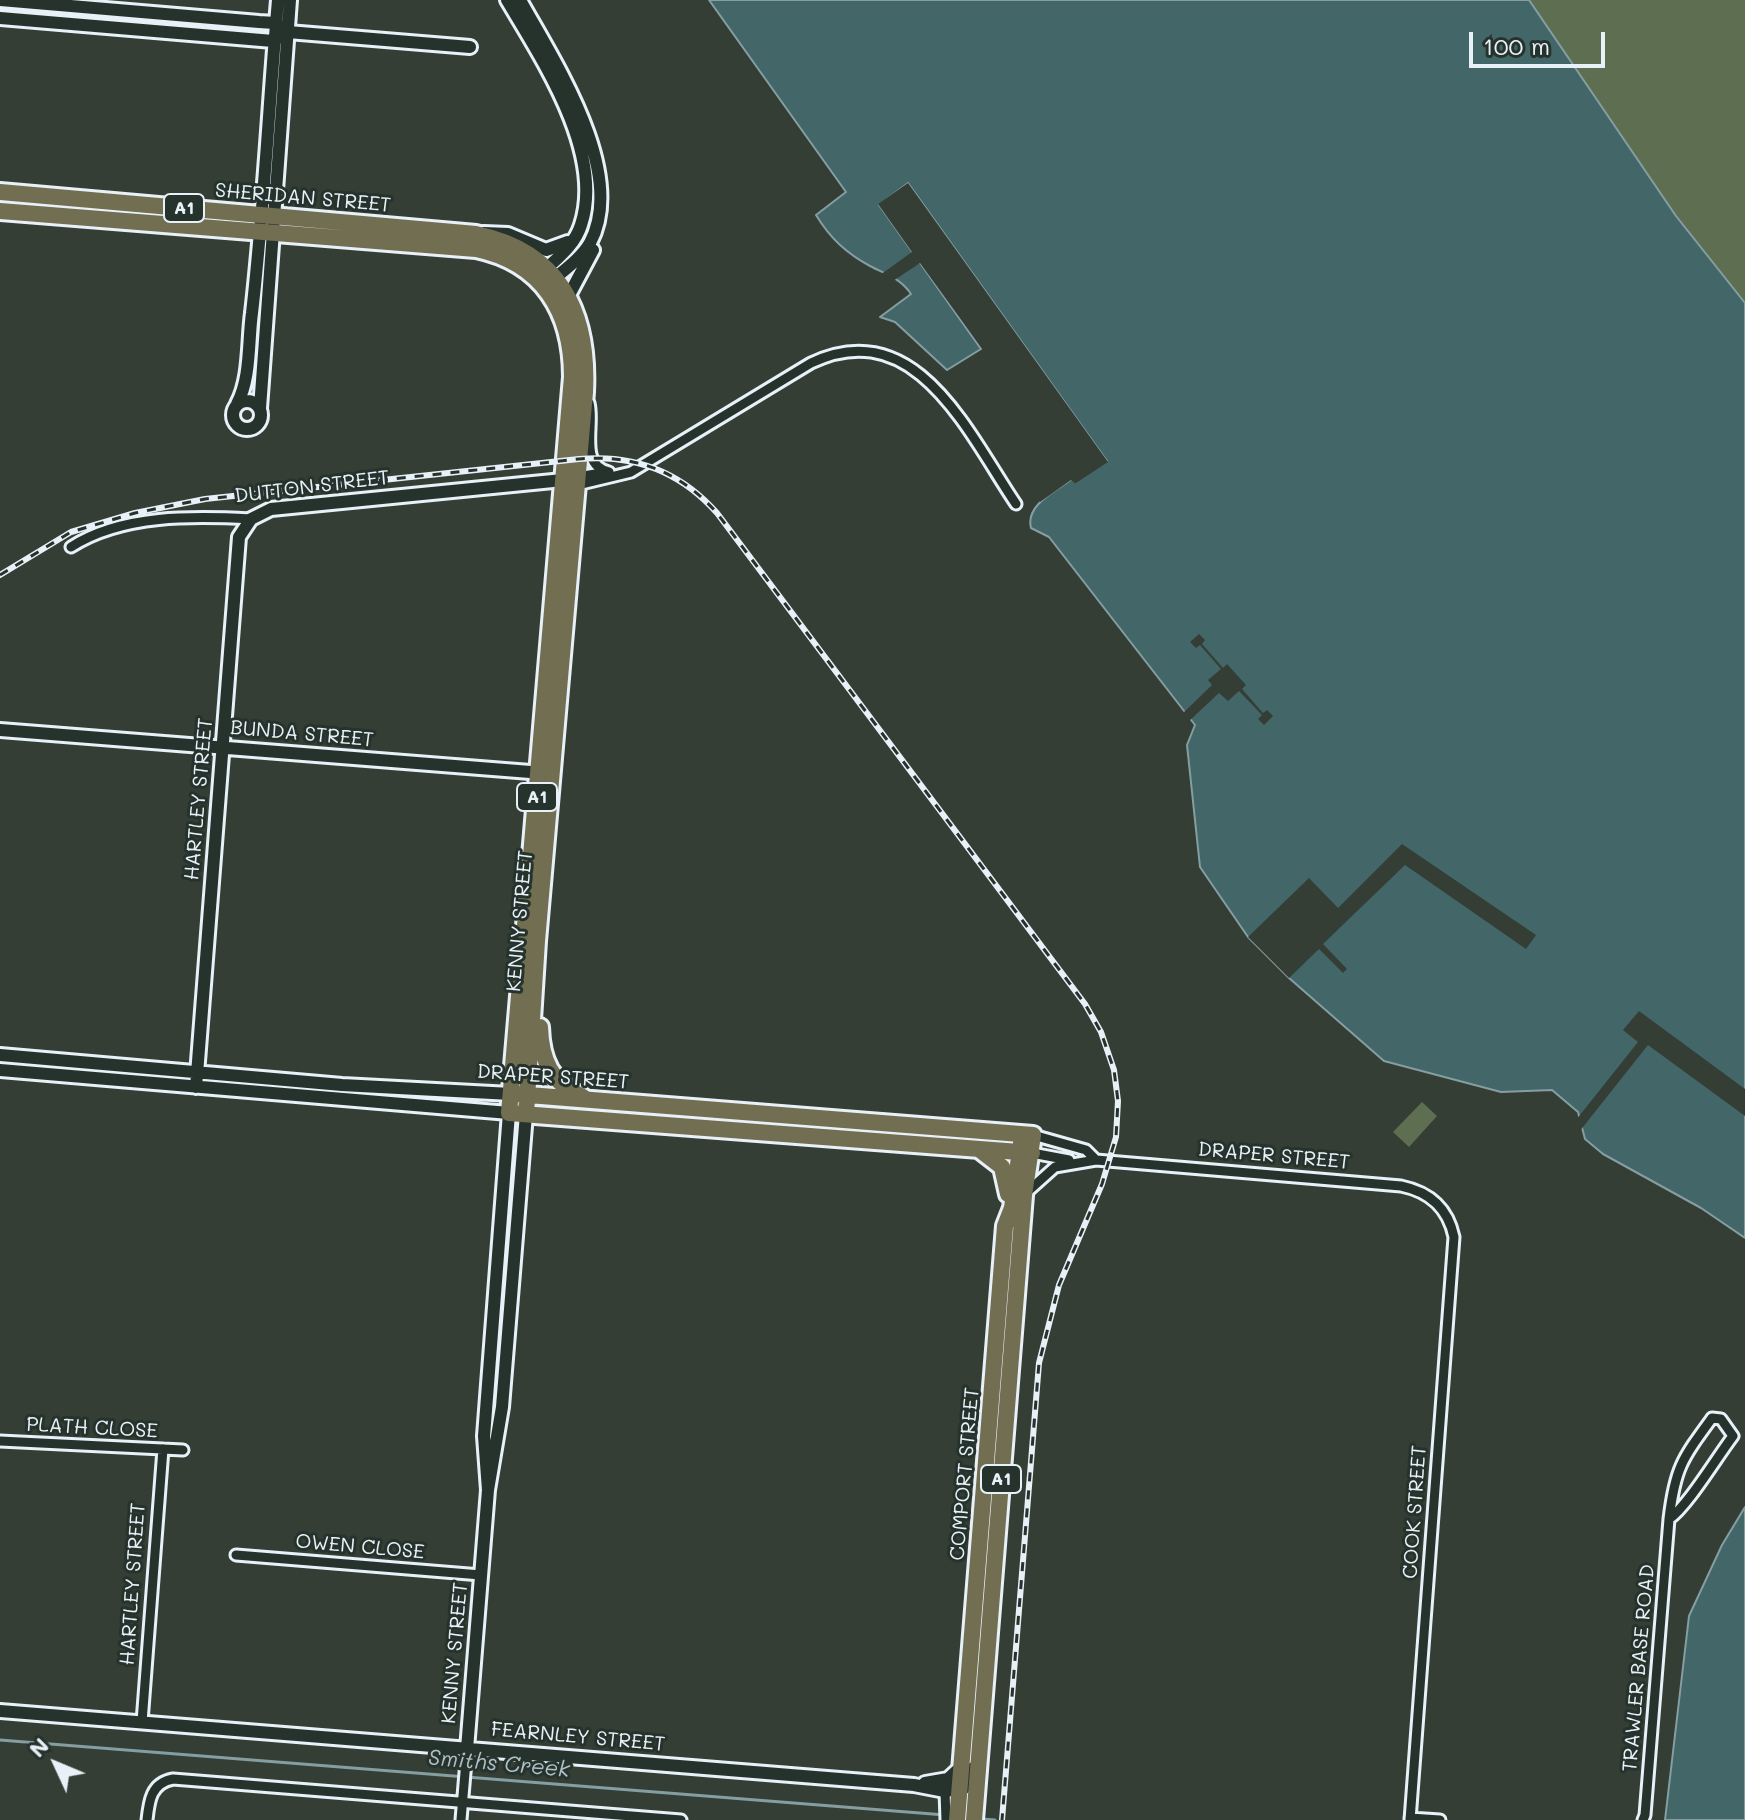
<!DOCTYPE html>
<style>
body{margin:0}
#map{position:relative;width:1745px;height:1820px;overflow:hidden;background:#343e35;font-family:Mali,sans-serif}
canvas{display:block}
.north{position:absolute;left:16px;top:1724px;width:80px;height:80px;-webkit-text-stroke:6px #26332d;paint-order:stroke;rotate:314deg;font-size:22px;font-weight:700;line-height:32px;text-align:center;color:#e8f1f8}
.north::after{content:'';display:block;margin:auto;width:28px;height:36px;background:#e8f1f8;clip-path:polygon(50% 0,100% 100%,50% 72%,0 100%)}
.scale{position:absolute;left:1469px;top:32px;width:136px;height:36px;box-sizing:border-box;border:4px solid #e8f1f8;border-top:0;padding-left:10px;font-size:24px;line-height:28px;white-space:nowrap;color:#e8f1f8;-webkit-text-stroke:6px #26332d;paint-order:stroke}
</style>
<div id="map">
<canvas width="1745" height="1820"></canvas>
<div class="north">N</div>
<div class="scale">100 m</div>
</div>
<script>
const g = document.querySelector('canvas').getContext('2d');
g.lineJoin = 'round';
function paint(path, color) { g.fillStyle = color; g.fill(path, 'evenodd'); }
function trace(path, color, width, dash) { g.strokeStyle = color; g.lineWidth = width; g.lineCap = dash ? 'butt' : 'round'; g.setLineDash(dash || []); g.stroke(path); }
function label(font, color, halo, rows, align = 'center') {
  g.font = font + ' Mali,sans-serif'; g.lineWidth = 6; g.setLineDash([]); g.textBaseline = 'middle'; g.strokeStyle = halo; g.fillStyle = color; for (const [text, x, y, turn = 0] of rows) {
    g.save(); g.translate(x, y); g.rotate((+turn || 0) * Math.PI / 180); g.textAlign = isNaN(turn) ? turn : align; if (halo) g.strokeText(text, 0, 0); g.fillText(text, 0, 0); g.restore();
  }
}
const green = new Path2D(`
 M1529,0H1745V303L1676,216Z
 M1422,1102L1437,1116L1409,1147L1393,1132Z`);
const water = new Path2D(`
 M709,0H1529L1676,216L1745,303V1238L1701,1208L1603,1154L1585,1139L1578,1112L1552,1090L1501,1092L1384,1061L1289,978L1248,937L1200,867L1187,745L1195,725L1049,537L1031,528C1025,505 1056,491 1072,479L1075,483L1107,461L908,183L879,205L981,349L947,370L895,322L880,317L911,294C900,278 887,275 870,266C846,253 830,238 816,215L846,192Z
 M1745,1507V1820H1665L1689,1616L1722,1545Z`);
const pier = new Path2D(`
 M705,0L842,190L814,211L841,191Z
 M908,183L1108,462L1075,484L1071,480L1040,502L1038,499L1069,476L1076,478L1102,461L907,188L884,205L984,351L920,263L893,281L880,275L912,252L878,204Z
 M1199,634L1205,640L1202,644L1223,668L1227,664L1246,685L1242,689L1263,713L1267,710L1273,716L1264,725L1258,719L1262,715L1239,691L1228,701L1219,693L1188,722L1182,714L1212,685L1208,680L1221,669L1200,645L1196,648L1190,642Z
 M1402,844L1536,935L1526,949L1405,865L1323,944L1347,969L1343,973L1319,949L1289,978L1248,937L1309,878L1338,908Z
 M1639,1011L1745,1089V1116L1648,1045L1579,1132L1576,1120L1638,1042L1623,1030Z`);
const stream = new Path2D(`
 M0,1740L945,1815
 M981,1819L995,1820`);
const street = new Path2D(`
 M589,403C595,425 578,465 609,472
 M578,477L607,472
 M577,485L631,472L811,363C916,313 968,433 1016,504
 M71,547C122,514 194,516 251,519
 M1033,1135L1086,1150L1096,1160
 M1032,1153L1069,1160
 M1026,1193L1055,1167L1096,1160L1401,1186C1430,1192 1448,1208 1454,1237L1410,1820
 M0,1441L183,1450
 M236,1555L481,1575
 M142,1722L163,1449
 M945,1791L946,1820
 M1410,1818L1440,1820
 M147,1820C149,1801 151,1783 173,1779L681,1820
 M461,1820L467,1749
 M1643,1820L1645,1815L1669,1519C1675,1468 1682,1459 1712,1418L1721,1419L1733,1436C1717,1457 1687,1507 1669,1519`);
const secondary = new Path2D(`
 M0,0L259,22L275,23L288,32L470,47
 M507,0C542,59 605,153 581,225C575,244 560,256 546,269
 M520,0C553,60 628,172 590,243C582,257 567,268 555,278
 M0,18L273,41L278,38
 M484,233L508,234L546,250L568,242
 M568,297L593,250
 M233 415a14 14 0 1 1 28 0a14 14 0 1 1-28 0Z
 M237,404C251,378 248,342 252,313C264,209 269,104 278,0
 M260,408L290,0
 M0,730L543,773
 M0,1055L342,1085L511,1094
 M0,1070L509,1113L484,1436L488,1490
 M196,1087L239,537L251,519L271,509L563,480
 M0,1711L914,1785L945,1791L964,1788L973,1768
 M467,1749L488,1490L502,1407L526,1114
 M925,1783L948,1779L961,1767`);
const highway = new Path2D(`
 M0,192L476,234C560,251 589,313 585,392L537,941L526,1114
 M0,211L476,249C543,263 572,312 572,377L509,1113L1032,1153
 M540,1027C541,1060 551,1083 583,1097
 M516,1094L1033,1135L1024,1195L974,1820
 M980,1150L1002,1167L1008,1194
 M957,1820L1005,1226L1012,1208L1021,1143`);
const rail = new Path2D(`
 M0,575L71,532L135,513L205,499L579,459C634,454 680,471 717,513L1085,1004L1101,1032L1114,1070L1118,1101L1116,1137L1102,1184L1059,1285L1039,1363L1002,1820`);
const shields = [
 [184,208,40],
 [537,797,40],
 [1001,1479,40]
];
const shieldNames = [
 ["A1",184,208],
 ["A1",537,797],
 ["A1",1001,1479]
];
const streetNames = [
 ["SHERIDAN STREET",303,198,5],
 ["DUTTON STREET",312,487,-7],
 ["BUNDA STREET",302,734,5],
 ["HARTLEY STREET",199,799,-85],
 ["KENNY STREET",520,921,-85],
 ["DRAPER STREET",553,1077,4],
 ["DRAPER STREET",1274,1156,5],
 ["PLATH CLOSE",92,1428,3],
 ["COMPORT STREET",965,1474,-85],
 ["COOK STREET",1415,1512,-86],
 ["OWEN CLOSE",360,1547,5],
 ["HARTLEY STREET",133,1584,-86],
 ["KENNY STREET",455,1653,-85],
 ["TRAWLER BASE ROAD",1639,1668,-85],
 ["FEARNLEY STREET",578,1737,5]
];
const waterNames = [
 ["Smiths Creek",499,1764,5]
];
paint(green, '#5e6f51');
paint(water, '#436669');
trace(water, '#859ea2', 2);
paint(pier, '#343e35');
trace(stream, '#859ea2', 3);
trace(street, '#e8f1f8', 15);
trace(secondary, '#e8f1f8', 18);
trace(highway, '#e8f1f8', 22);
trace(street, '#26332d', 9);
trace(secondary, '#26332d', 12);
trace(highway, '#726e52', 16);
trace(rail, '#e8f1f8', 6);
trace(rail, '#26332d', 3, [9]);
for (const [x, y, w] of shields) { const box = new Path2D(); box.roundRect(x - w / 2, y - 14, w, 28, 6); g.fillStyle = '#26332d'; g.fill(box); trace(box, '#e8f1f8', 2); }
label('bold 18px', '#e8f1f8', null, shieldNames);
label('20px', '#e8f1f8', '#26332d', streetNames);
label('italic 22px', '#aec0c6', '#26332d', waterNames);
</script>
